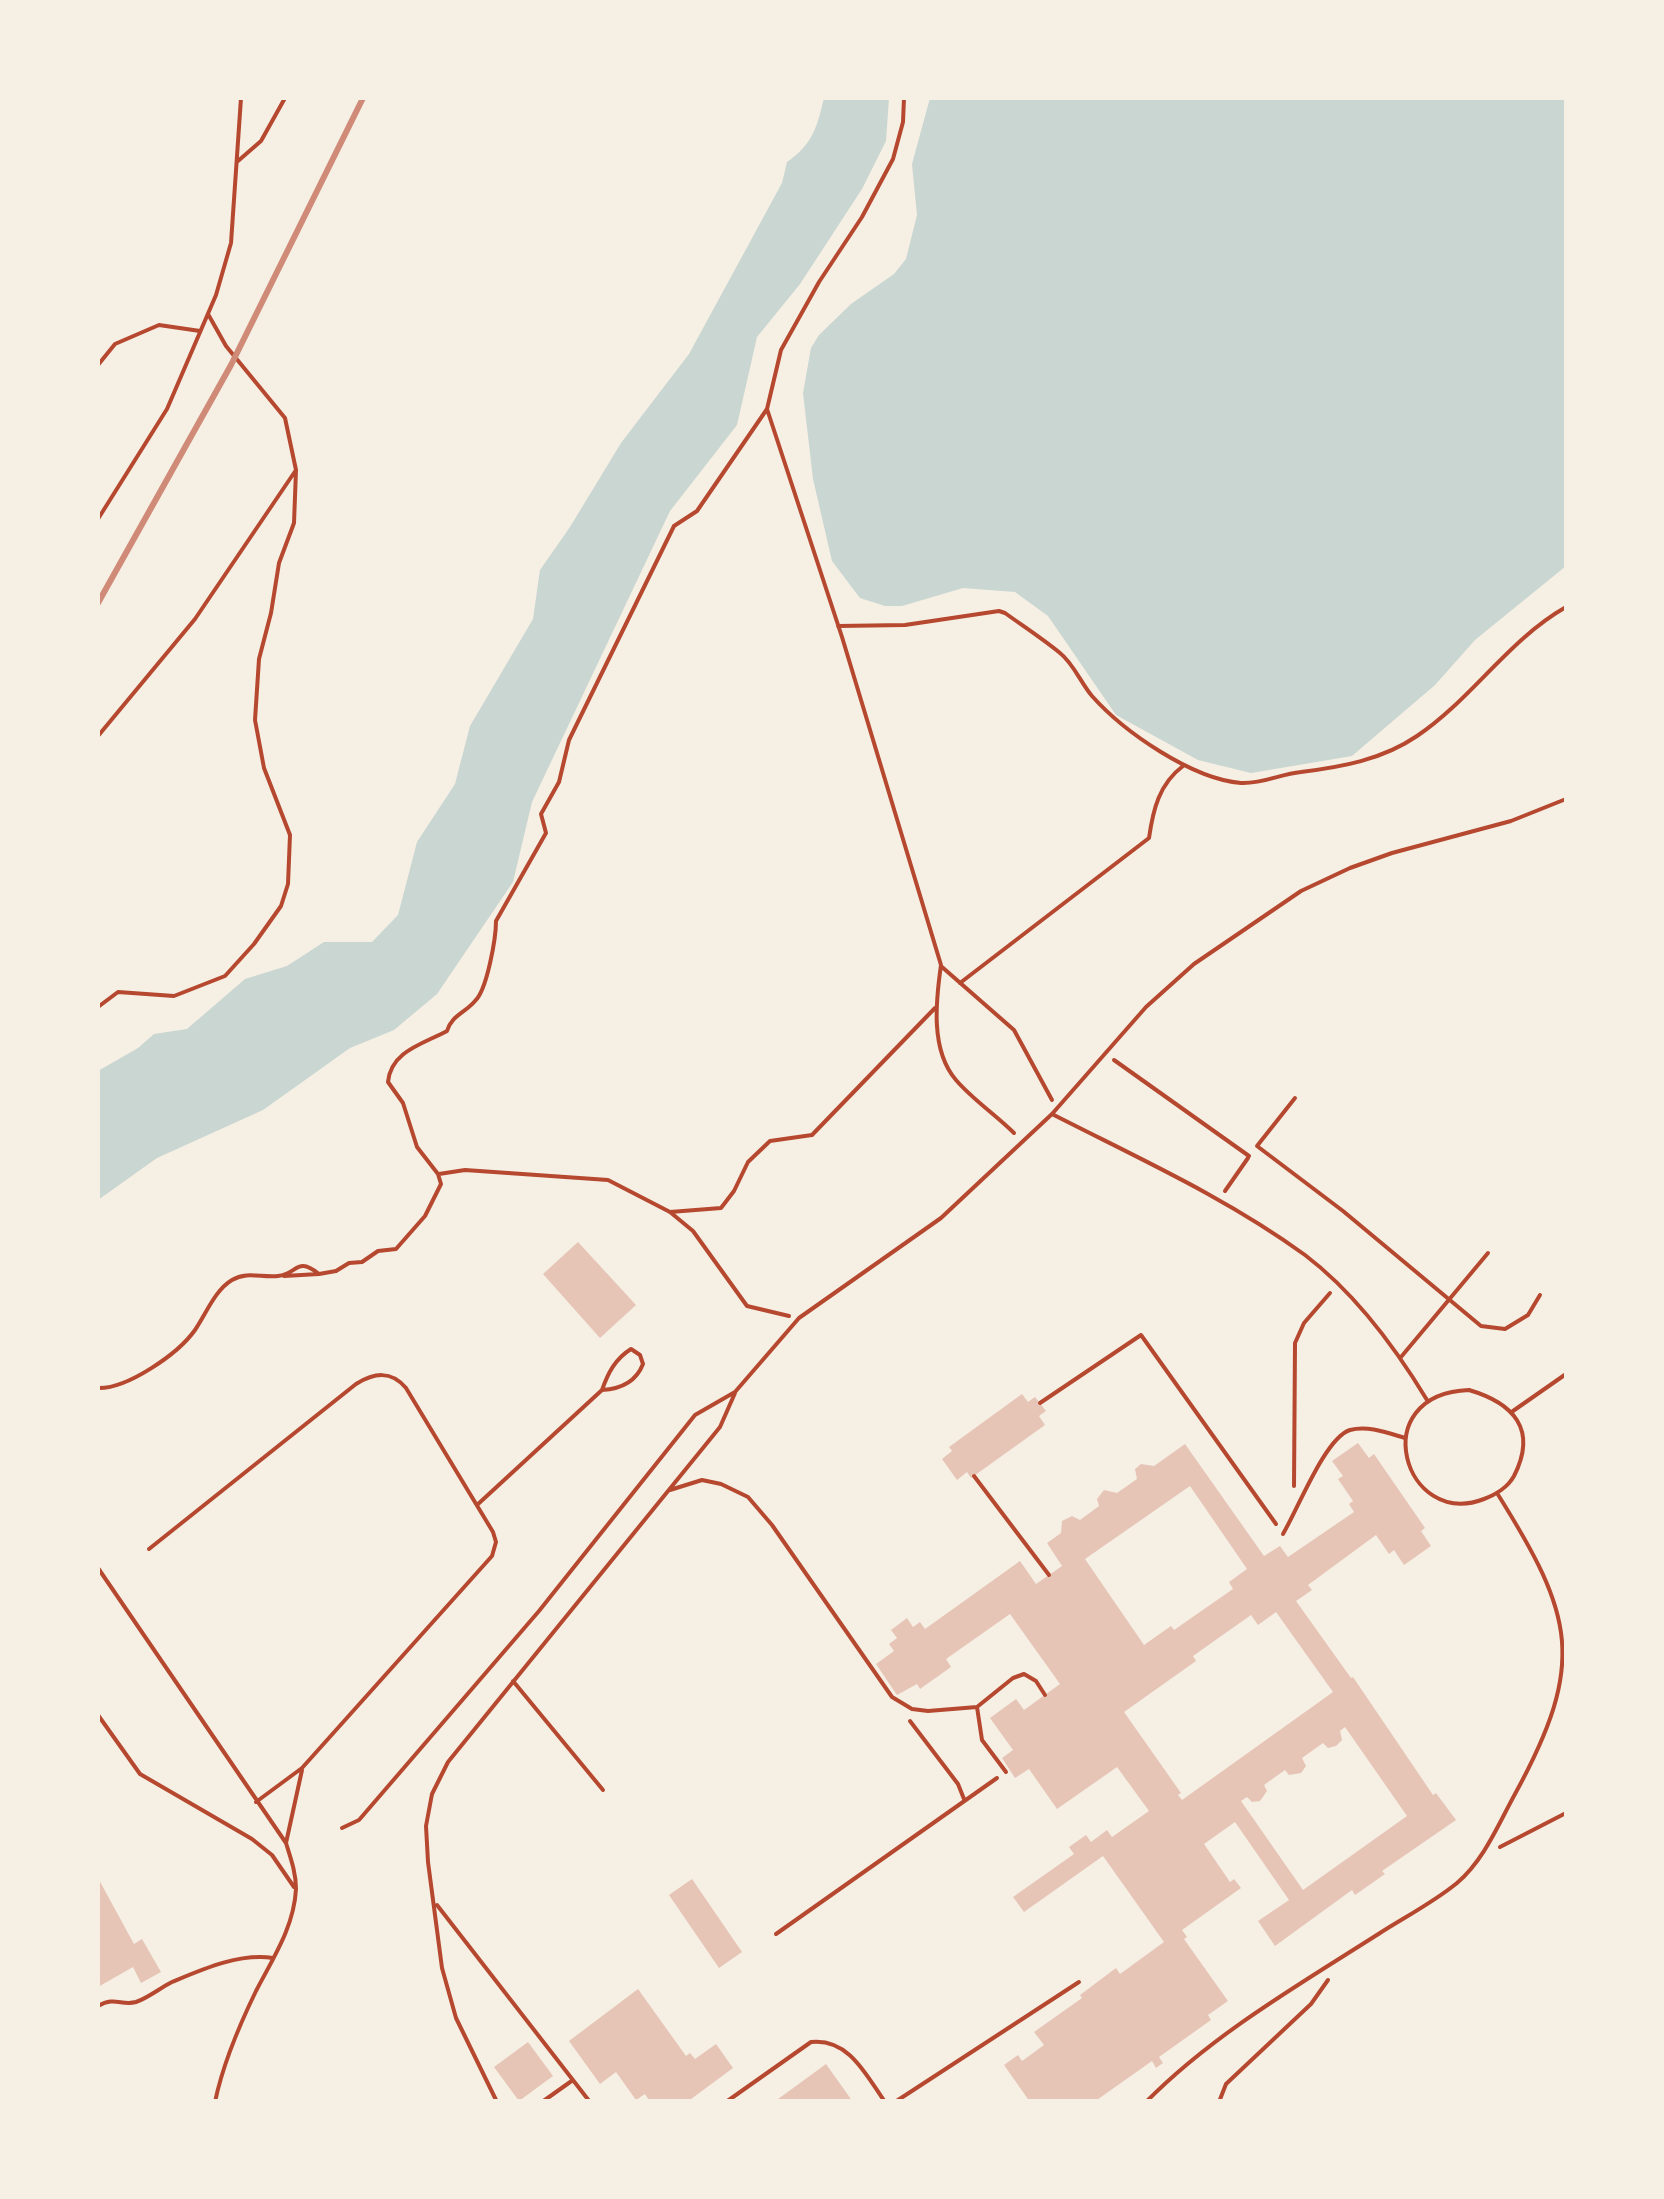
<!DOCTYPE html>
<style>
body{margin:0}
#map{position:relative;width:1664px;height:2199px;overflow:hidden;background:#f6efe4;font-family:Raleway,sans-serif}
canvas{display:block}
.frame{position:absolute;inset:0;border:100px solid #f6efe4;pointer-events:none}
</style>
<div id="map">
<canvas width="1664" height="2199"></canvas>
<div class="frame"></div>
</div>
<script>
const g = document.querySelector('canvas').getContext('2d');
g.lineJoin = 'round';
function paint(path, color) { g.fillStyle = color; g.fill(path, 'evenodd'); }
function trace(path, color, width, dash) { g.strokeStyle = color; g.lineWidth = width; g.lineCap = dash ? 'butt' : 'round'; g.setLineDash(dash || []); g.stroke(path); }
const water = new Path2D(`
 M824,98H889L886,141L862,189L800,284L757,337L737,425L670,511L532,802L513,882L437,994L394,1030L350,1048L263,1110L157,1158L98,1200V1071L138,1048L154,1034L187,1029L245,979L287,966L324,942H372L398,915L417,842L455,784L470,726L533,619L540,570L570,527L621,443L689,354L782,183L787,162C813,144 817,127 824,98Z
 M930,98H1565L1566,566L1475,640L1435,685L1352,756L1251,773L1198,760L1116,715L1048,616L1015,592L963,588L902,606H885L860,598L832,561L813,479L803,393L811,348L819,335L851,304L894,274L906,259L917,215L912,164Z`);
const building = new Path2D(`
 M578,1242L636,1305L600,1338L543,1274Z
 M1022,1394L1028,1402L1035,1397L1046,1411L1039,1416L1045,1425L971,1478L967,1472L957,1480L942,1459L952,1451L949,1447Z
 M1358,1443L1369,1458L1374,1454L1425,1528L1421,1531L1431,1546L1404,1565L1394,1550L1389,1554L1376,1535L1308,1585L1312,1590L1296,1601L1351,1678L1353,1677L1433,1795L1436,1793L1456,1820L1382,1871L1385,1874L1355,1895L1352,1890L1275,1946L1258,1921L1289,1900L1235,1822L1204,1844L1230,1882L1234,1879L1241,1888L1182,1930L1187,1937L1184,1939L1228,2001L1208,2015L1211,2020L1159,2057L1163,2063L1156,2068L1152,2061L1094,2102H1030L1004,2065L1018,2055L1022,2061L1044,2045L1034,2032L1082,1998L1080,1995L1116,1968L1120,1974L1164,1942L1103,1856L1024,1912L1013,1897L1074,1854L1069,1847L1086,1835L1091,1842L1107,1830L1112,1837L1149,1811L1117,1767L1057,1809L1029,1769L1015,1778L1002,1758L1013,1750L990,1718L1016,1699L1024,1710L1060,1684L1010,1614L946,1659L951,1667L920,1689L917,1684L897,1695L876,1664L894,1651L889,1644L897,1638L891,1630L907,1618L913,1627L920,1622L925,1629L1020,1561L1036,1584L1062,1566L1047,1543L1061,1533L1062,1521L1072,1516L1080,1520L1099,1506L1097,1499L1104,1490L1117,1493L1137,1479L1135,1469L1141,1464L1154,1466L1185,1444L1264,1556L1280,1546L1288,1557L1354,1512L1349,1504L1353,1501L1338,1479L1343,1476L1332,1461ZM1190,1486L1247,1569L1229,1582L1233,1589L1174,1630L1171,1626L1144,1645L1085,1559ZM1276,1612L1333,1692L1182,1800L1178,1795L1181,1793L1124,1712L1196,1661L1193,1656L1251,1615L1258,1625ZM1345,1727L1407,1816L1303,1890L1241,1801L1247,1797L1252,1802L1260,1801L1267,1791L1264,1785L1285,1770L1289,1775L1301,1773L1306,1766L1302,1758L1323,1743L1328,1748L1336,1746L1342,1740L1340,1731Z
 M98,1878L134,1944L142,1939L161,1972L141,1983L133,1967L98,1987Z
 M692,1879L742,1952L719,1968L669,1895Z
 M638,1989L686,2056L690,2053L695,2059L716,2044L733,2068L687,2102H650L645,2094L636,2100L616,2072L600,2084L569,2041Z
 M528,2042L553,2076L519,2101L494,2067Z
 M826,2064L853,2102H774Z`);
const path = new Path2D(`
 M904,98L903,122L893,159L862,217L819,282L781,350L767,409L842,637L941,965C936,1000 930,1050 956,1080C972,1099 996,1115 1014,1133
 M238,161L261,141L285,98
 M98,365L115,344L159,325L200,331
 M98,519L167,409L216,295L231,243L241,98
 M838,626L905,625L999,611L1005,613C1023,626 1043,639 1060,653C1073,663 1081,683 1092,696C1124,732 1192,779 1241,783C1263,784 1280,774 1301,772C1341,767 1382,760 1417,736C1472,699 1508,640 1566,607
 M98,736L195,619L296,470
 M942,967L1014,1030L1052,1100
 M960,983L1149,838C1153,810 1159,784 1183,766
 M98,1007L118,992L174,996L225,976L254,944L281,906L288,884L290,835L264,768L255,720L259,659L271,613L279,563L294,523L296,470L285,418L226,346L208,314
 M1114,1060L1249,1156
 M439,1174L465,1170L608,1180L670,1212L693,1231L747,1306L789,1316
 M1225,1191L1248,1158
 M670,1212L721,1208L734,1191L748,1162L770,1141L812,1135L935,1008
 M284,1276L319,1274
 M98,1388C127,1389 178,1354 195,1330C206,1314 215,1290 232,1280C247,1271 262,1278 278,1276C298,1274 296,1256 319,1274L336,1271L349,1263L362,1262L378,1251L396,1249L425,1216L441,1184L438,1174L417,1147L403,1103L388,1082C391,1051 423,1044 447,1031C452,1015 465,1013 475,1001C487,990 496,938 496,921L546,833L541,814L559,782L569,740L674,526L697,511L767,409
 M1040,1403L1141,1335L1276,1524
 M974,1476L1049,1575
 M1294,1486L1295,1343L1304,1323L1330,1293
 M910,1721L958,1784L964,1799
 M1500,1847L1566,1813
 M776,1934L997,1778
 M895,2102L1079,1982
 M1219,2102L1226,2084L1311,2004L1328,1980`);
const service = new Path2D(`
 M1295,1098L1257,1146L1343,1211L1481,1326L1505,1329L1528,1315L1540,1295
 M1052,1114C1138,1158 1227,1198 1305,1255C1355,1293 1395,1347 1427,1400
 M1401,1357L1488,1253
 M1469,1390C1513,1403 1538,1429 1514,1476C1508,1487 1495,1495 1484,1499C1404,1530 1364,1394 1469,1390Z
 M1513,1411L1566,1374
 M670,1490L702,1480L721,1484L748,1497L772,1525L892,1697L912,1709L928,1711L977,1707L1013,1678L1024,1674L1036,1681L1045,1695
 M477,1505L602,1390C608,1373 615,1359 631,1349L640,1355L643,1364C636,1382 620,1389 602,1390
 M1283,1534C1298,1509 1325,1438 1350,1430C1368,1425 1388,1433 1405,1438
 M149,1549L356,1384C374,1373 391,1370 406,1388L493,1532L496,1542L492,1556L302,1768L256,1802
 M98,1568L286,1843C291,1859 296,1873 296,1889C294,1927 273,1958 256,1991C239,2026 223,2063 215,2102
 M513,1681L603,1790
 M977,1707L982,1740L1006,1772
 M98,1715L140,1774L252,1839L272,1855L294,1887
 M342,1828L359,1820L539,1611L695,1415L735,1392L799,1318L941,1218L1052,1114L1146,1007L1194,964L1301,891L1350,868L1392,853L1511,821L1566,799
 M286,1843L302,1770
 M437,1905L590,2102
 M98,2006C115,1996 121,2006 136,2002C148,1998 160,1988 172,1982C203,1969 239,1953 273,1958
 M497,2102L456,2018L442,1968L428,1862L426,1826L432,1794L448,1762L720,1427L735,1393
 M542,2102L573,2080
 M726,2102L811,2042C849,2038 866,2075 885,2102
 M1146,2102C1213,2034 1300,1984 1380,1933C1405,1917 1434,1902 1457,1883C1484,1860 1498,1825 1515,1794C1587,1662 1574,1616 1497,1493`);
const rail = new Path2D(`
 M98,603L231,365L363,98`);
paint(water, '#c9d6d2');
paint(building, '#e6c5b7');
trace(path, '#b5482f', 4);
trace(service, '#b5482f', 4);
trace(rail, '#cf8b77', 6);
</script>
